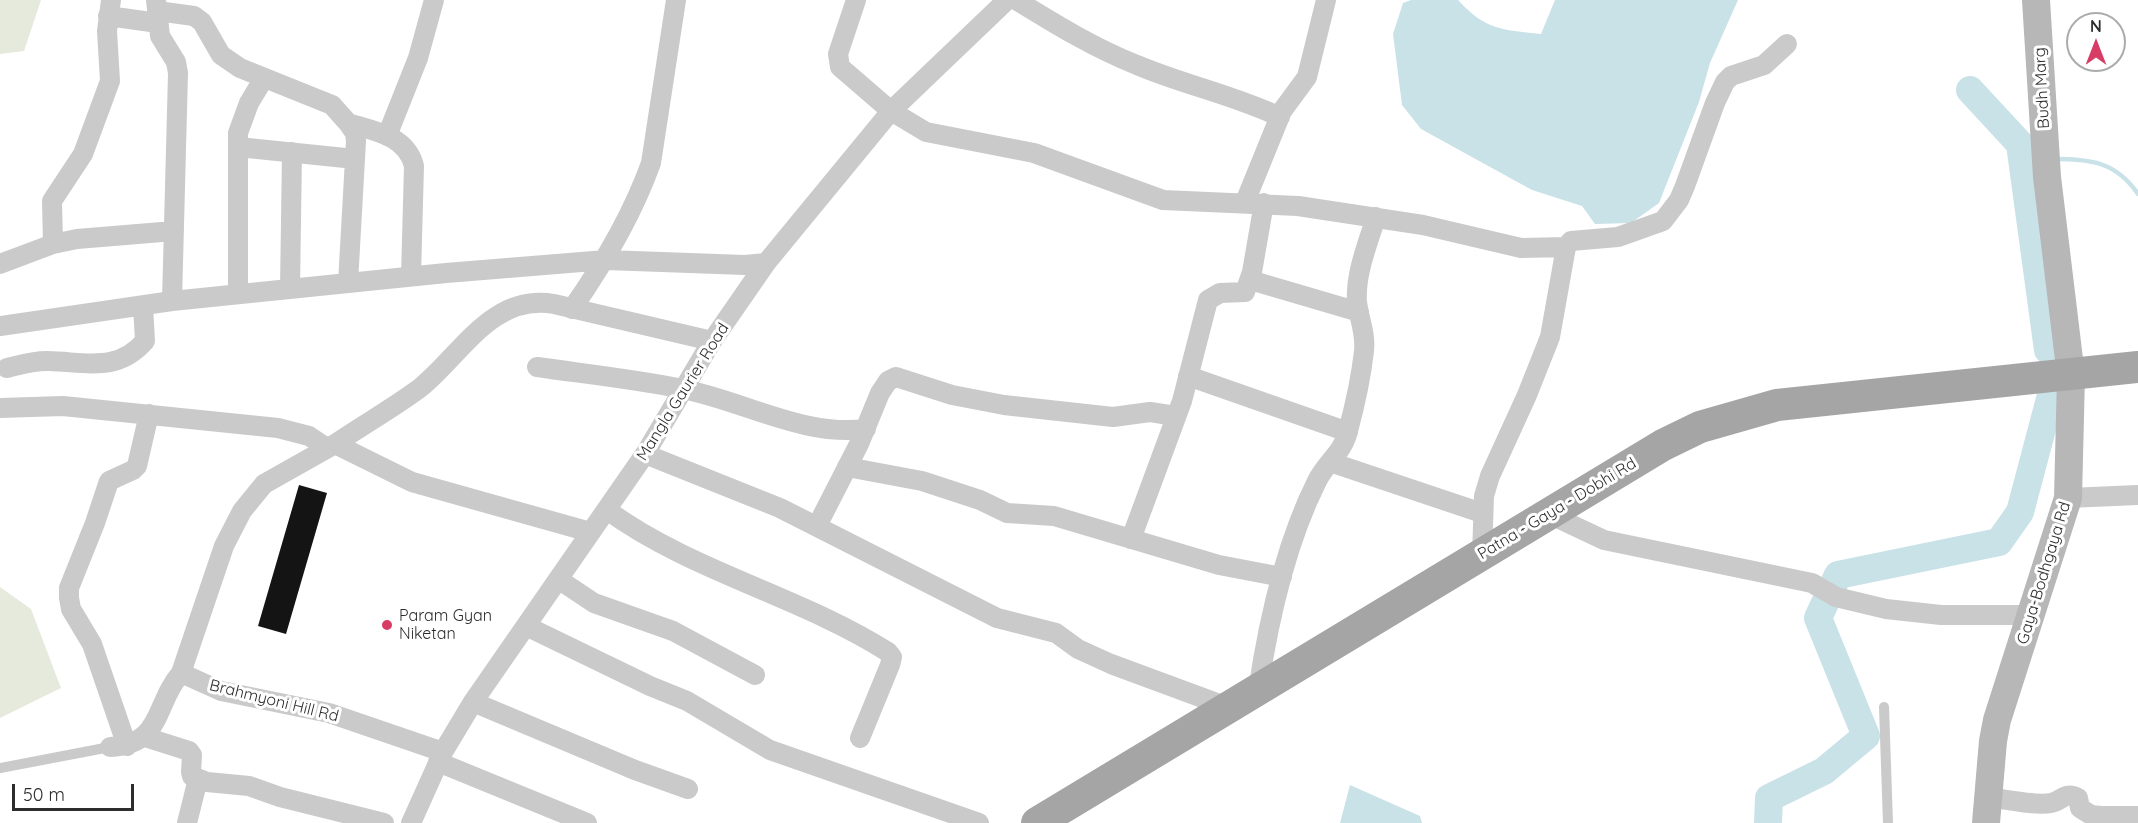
<!DOCTYPE html>
<style>
body{margin:0}
#map{position:relative;width:2138px;height:823px;overflow:hidden;background:#fff;font-family:Quicksand,sans-serif}
canvas{display:block}
.north{position:absolute;left:2066px;top:12px;width:60px;height:60px;box-sizing:border-box;background:#fff;border:2px solid #ababab;border-radius:50%;rotate:0deg;font-size:16px;font-weight:700;line-height:24px;text-align:center;color:#2d2d2d}
.north::after{content:'';display:block;margin:auto;width:21px;height:27px;background:#d73c64;clip-path:polygon(50% 0,100% 100%,50% 72%,0 100%)}
.scale{position:absolute;left:12px;top:784px;width:122px;height:27px;box-sizing:border-box;border:3px solid #2d2d2d;border-top:0;padding-left:8px;font-size:18px;line-height:21px;white-space:nowrap;color:#2d2d2d;-webkit-text-stroke:4px #fff;paint-order:stroke}
</style>
<div id="map">
<canvas width="2138" height="823"></canvas>
<div class="north">N</div>
<div class="scale">50 m</div>
</div>
<script>
const g = document.querySelector('canvas').getContext('2d');
g.lineJoin = 'round';
function paint(path, color) { g.fillStyle = color; g.fill(path, 'evenodd'); }
function trace(path, color, width, dash) { g.strokeStyle = color; g.lineWidth = width; g.lineCap = dash ? 'butt' : 'round'; g.setLineDash(dash || []); g.stroke(path); }
function label(font, color, halo, rows, align = 'center') {
  g.font = font + ' Quicksand,sans-serif'; g.lineWidth = 6; g.setLineDash([]); g.textBaseline = 'middle'; g.strokeStyle = halo; g.fillStyle = color; for (const [text, x, y, turn = 0] of rows) {
    g.save(); g.translate(x, y); g.rotate((+turn || 0) * Math.PI / 180); g.textAlign = isNaN(turn) ? turn : align; if (halo) g.strokeText(text, 0, 0); g.fillText(text, 0, 0); g.restore();
  }
}
const green = new Path2D(`
 M0,0H41L24,51L0,54Z
 M0,587L31,609L61,688L0,718Z`);
const water = new Path2D(`
 M1411,0H1458C1487,31 1500,29 1541,34L1555,0H1738L1710,63L1699,102L1659,203L1631,223L1595,224L1582,206L1532,190L1421,129L1402,105L1393,34L1403,3Z
 M1350,785L1420,816L1422,823H1340Z`);
const stream = new Path2D(`
 M2055,159C2091,159 2116,162 2138,194
 M2022,160H2037`);
const river = new Path2D(`
 M1970,90L2020,144L2048,350
 M1768,823L1769,798L1824,771L1866,736L1818,618L1838,575L1999,542L2020,512L2051,395`);
const building = new Path2D(`
 M299,485L327,493L286,634L258,626Z`);
const lane = new Path2D(`
 M1884,707L1888,823
 M0,768L110,747`);
const street = new Path2D(`
 M156,0L160,36L176,62L178,73L172,301
 M856,0L838,54L840,67L891,111L926,132L1034,153L1163,200L1298,206L1423,225L1521,248L1566,247
 M1016,0C1055,24 1094,48 1137,65C1184,85 1234,95 1280,117
 M157,11L194,16L202,22L221,55L240,68L332,105L348,123L355,133L356,141L348,283
 M108,16L158,23
 M348,123C375,131 407,136 414,166L411,276
 M387,136L418,58L434,0
 M238,147L355,159
 M1245,202L1282,111L1307,77L1326,0
 M53,244L52,201L83,154L110,81L107,31L111,0
 M0,264L53,244L77,239L174,231
 M1250,280L1359,312
 M290,289L292,152
 M238,294V133L249,103L264,78
 M572,309C604,263 632,216 651,163L676,0
 M0,326L172,301L446,273L606,260L745,265L766,263
 M537,367C586,374 635,379 683,389C743,401 804,437 866,429
 M7,368C21,365 34,360 49,361C86,362 117,373 145,341L143,306
 M1188,376L1348,432
 M0,408L63,406L278,428L309,436L327,448
 M645,454L780,508L997,618L1056,633L1078,649L1111,664L1230,708
 M1330,462L1482,513
 M847,467L922,481L980,500L1007,513L1054,516L1219,565L1282,577
 M2068,498L2138,495
 M607,510C692,572 800,596 888,652L892,657L890,665L860,738
 M1551,515L1604,540L1812,583L1836,597L1886,609L1941,615H2031
 M817,526L859,444L880,393L888,381L896,377L952,395L1004,405L1113,417L1150,412L1176,416
 M590,532L412,482L335,444C363,425 393,408 420,388C461,355 492,293 554,304L712,341
 M1131,539L1182,401L1208,300L1220,293L1245,292L1252,272L1264,203
 M1482,555L1484,496L1490,476L1527,395L1550,337L1566,247L1571,241L1618,237L1663,221L1679,200L1685,186L1715,103L1725,82L1731,76L1764,65L1787,44
 M558,579L594,603L673,631L755,675
 M526,626L650,686L687,701L770,750L979,823
 M181,673L224,546L242,511L264,484L335,444
 M1258,691C1268,623 1286,543 1317,481C1326,462 1343,453 1348,431C1355,405 1361,378 1364,351C1366,333 1359,319 1357,302C1355,274 1368,243 1376,217
 M473,702L635,770L688,789
 M145,737L189,751L192,755L191,772L192,776L207,782L249,786L280,797L384,823
 M127,746L92,644L71,609L69,598V588L95,523L109,481L133,470L137,466L149,414
 M110,747C163,745 154,704 181,673L221,691L329,713L443,752
 M438,762L587,823
 M1987,797C2004,799 2036,806 2051,803C2062,801 2065,791 2078,798L2080,808L2091,815L2101,816H2138
 M187,823L198,779
 M411,823L443,752L473,702L645,454L712,341L766,263L891,111L1007,0`);
const secondary = new Path2D(`
 M1986,823L1993,741L1997,720L2068,498L2071,376L2047,177L2036,0`);
const primary = new Path2D(`
 M1037,823L1663,445L1700,427L1777,405L2138,367`);
const markers = [
 [387,625,6,"#d73c64"]
];
const streetNames = [
 ["Budh Marg",2042,88,-93],
 ["Mangla Gaurier Road",683,392,-58],
 ["Patna - Gaya - Dobhi Rd",1557,509,-31],
 ["Gaya-Bodhgaya Rd",2044,573,-73],
 ["Brahmyoni Hill Rd",274,701,14]
];
const poiNames = [
 ["Param Gyan",399,616],
 ["Niketan",399,634]
];
paint(green, '#e6eadc');
paint(water, '#c9e2e8');
trace(stream, '#c9e2e8', 4.5);
trace(river, '#c9e2e8', 28);
paint(building, '#141414');
trace(lane, '#cacaca', 10);
trace(street, '#cacaca', 20);
trace(secondary, '#b7b7b7', 28);
trace(primary, '#a5a5a5', 32);
for (const [x, y, r, color] of markers) { const dot = new Path2D(); dot.arc(x, y, r, 0, 2 * Math.PI); g.fillStyle = color; g.fill(dot); trace(dot, '#fff', 2); }
label('16px', '#2d2d2d', '#fff', streetNames);
label('16px', '#2d2d2d', '#fff', poiNames, 'left');
</script>
